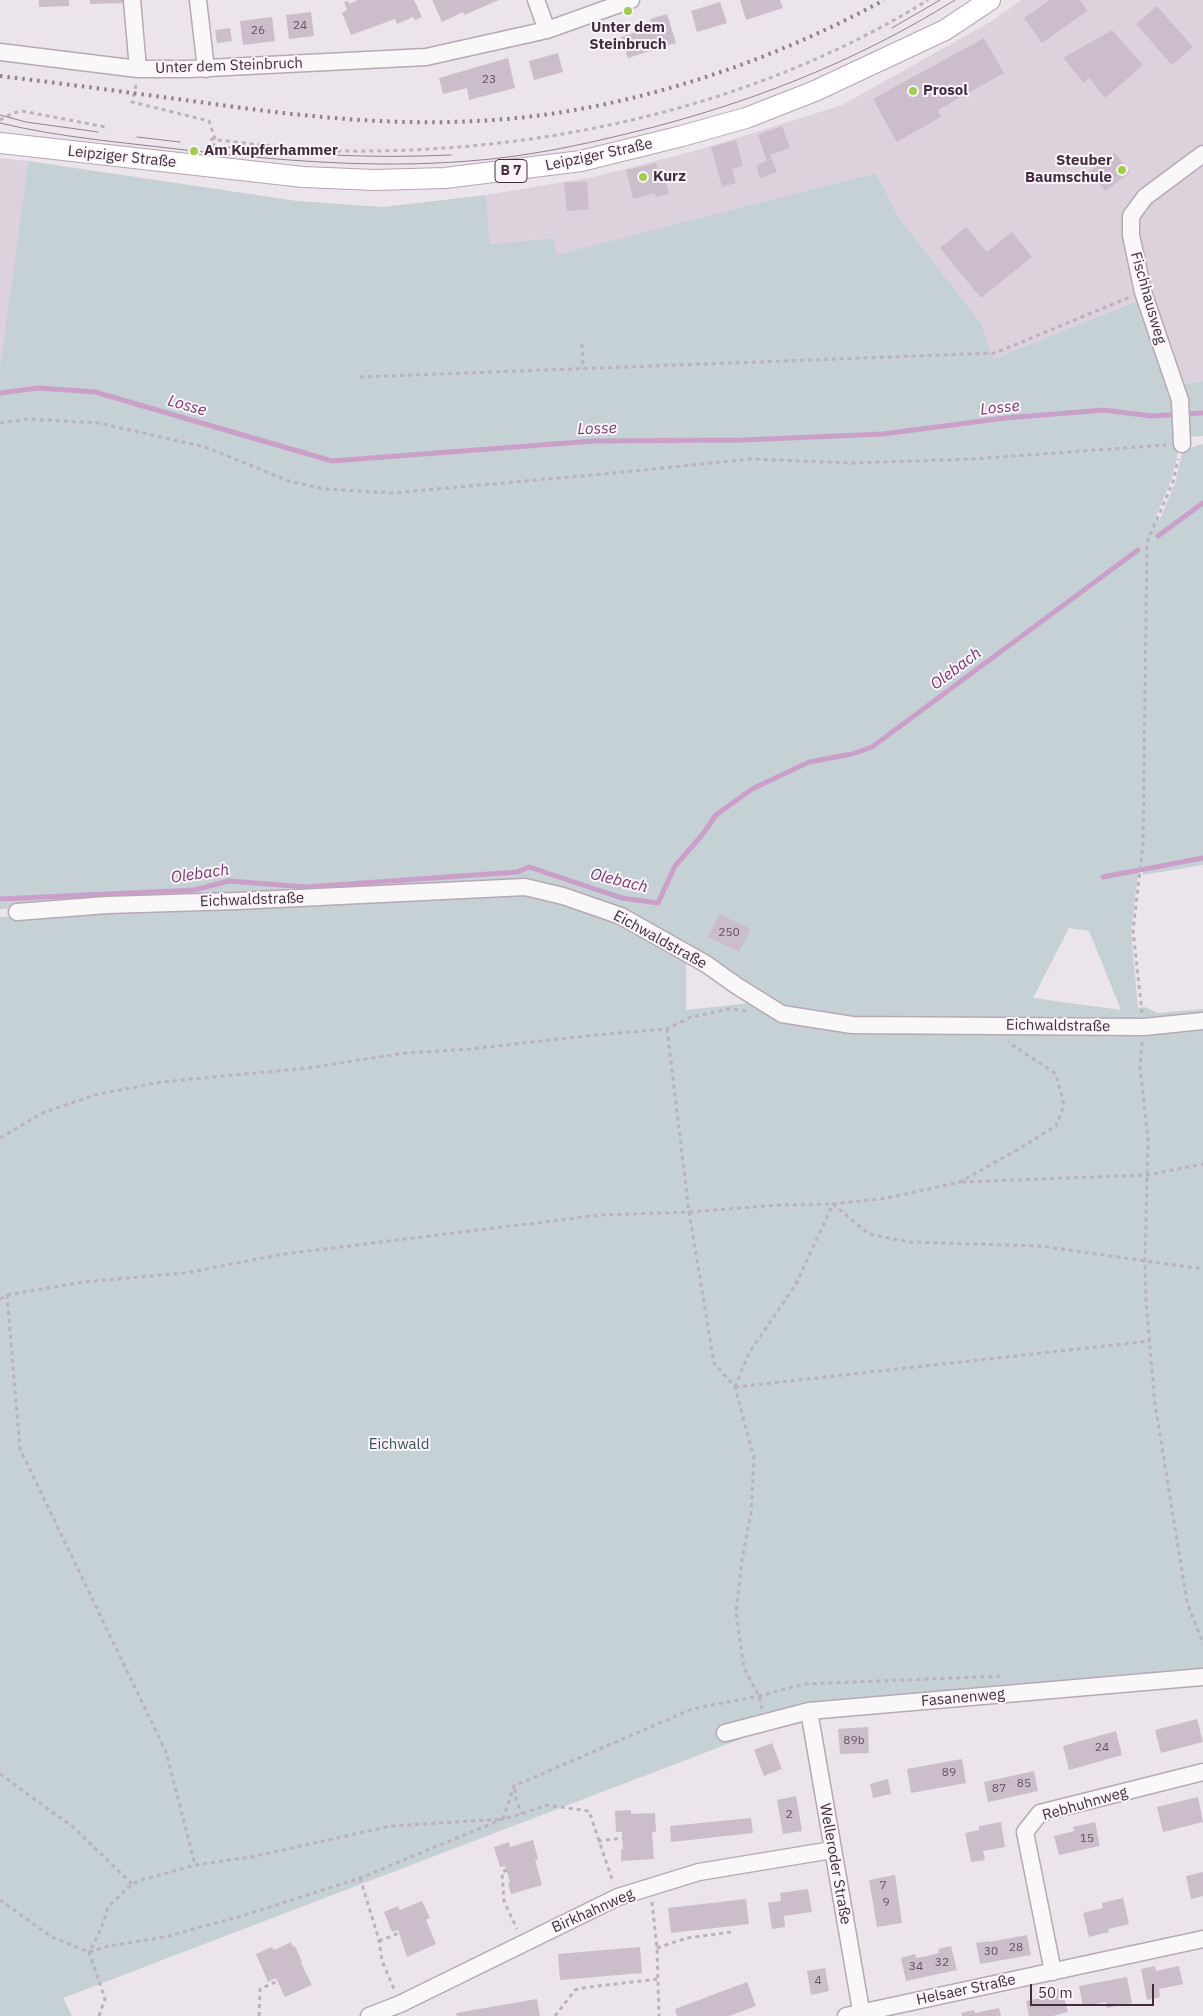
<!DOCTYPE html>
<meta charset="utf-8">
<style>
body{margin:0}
#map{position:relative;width:1203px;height:2016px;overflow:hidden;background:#ebe4eb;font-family:"IBM Plex Sans",sans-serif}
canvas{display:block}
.scale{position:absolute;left:1030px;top:1984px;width:124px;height:22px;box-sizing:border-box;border:2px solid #442c41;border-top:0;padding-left:6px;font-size:15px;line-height:18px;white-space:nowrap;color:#442c41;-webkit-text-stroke:4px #f9f4f8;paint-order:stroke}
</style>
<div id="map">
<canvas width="1203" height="2016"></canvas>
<div class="scale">50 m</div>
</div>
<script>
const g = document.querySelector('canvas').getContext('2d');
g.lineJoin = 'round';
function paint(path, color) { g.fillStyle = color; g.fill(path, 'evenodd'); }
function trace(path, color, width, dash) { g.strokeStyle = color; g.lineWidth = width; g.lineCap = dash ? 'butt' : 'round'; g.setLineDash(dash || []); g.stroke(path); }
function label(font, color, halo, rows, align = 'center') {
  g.font = font + ' "IBM Plex Sans",sans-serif'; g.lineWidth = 4; g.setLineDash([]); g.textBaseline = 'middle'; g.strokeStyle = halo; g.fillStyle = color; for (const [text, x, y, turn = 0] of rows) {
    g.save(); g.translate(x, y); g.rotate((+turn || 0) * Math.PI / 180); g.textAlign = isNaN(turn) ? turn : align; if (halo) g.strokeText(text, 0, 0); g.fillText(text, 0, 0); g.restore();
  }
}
const built = new Path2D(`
 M1021,0H1203V381L1168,387L1138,300L993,359L981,323L899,218L876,173L556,256L553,238L490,244L486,195L594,177L705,148L842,105L992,21Z
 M0,158L28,161L0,367Z`);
const green = new Path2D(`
 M28,161L297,201L383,207L486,195L490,244L554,238L556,255L876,173L899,218L981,323L993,359L1139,300L1168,387L1203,381V436L1190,437L1179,448L1171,481L1154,521L1160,519L1175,483L1182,453L1190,448L1203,444V865L1143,875V866H1139L1131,930L1138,1008L1145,1007L1158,1013L1203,1009V1680L801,1716L63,1998L72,2016H0V917L523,890L565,901L657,940L686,963V1010L768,1001C737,982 707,959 676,939C631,912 578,893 526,883L295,896L106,902L0,909V367ZM1069,928L1089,931L1121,1010L1033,998Z`);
const stream = new Path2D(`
 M0,393L38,388L95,392L332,461L593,441L743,440L883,434L1005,418L1104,410L1151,416L1203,413
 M1158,536L1203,503
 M1103,877L1203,858
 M0,899L194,890L229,881L306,887L517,872L529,867L622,898L658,903L675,866L702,835L716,815L752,789L809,762L852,754L872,747L1138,550`);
const building = new Path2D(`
 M39,0H69V6L39,7Z
 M90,0H123V3L90,4Z
 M358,0H414L422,17L415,20L413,17L397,24L395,19L351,35L342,13L347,10L344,2L348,1L349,4Z
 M432,0H499L464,15L463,12L442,22Z
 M740,0H780L783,8L746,20Z
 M1050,0H1080L1087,11L1042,43L1024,18Z
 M720,2L727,23L697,32L691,11Z
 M1157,6L1193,47L1172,65L1136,24Z
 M311,12L314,36L289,39L286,15Z
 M667,14L676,43L628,58L621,37L652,27L650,19Z
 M272,17L275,41L243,45L240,21Z
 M230,28L232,41L217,43L215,30Z
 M1112,30L1143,65L1105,98L1089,78L1084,83L1063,58Z
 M984,38L1004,73L938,110L941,117L897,142L873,99Z
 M558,53L563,72L534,80L529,61Z
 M508,58L515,88L469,100L467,88L443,94L439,78Z
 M782,126L790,148L770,155L777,172L760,178L756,165L767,161L758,135Z
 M736,140L743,166L732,169L736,183L722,187L711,147Z
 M1115,153L1130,173L1105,191L1090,171Z
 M656,163L660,179L665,178L669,194L656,197L655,193L633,199L626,170Z
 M587,181L589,209L567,211L564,183Z
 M966,227L987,252L1012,232L1032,257L981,298L940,248Z
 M719,914L751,929L739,952L708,937Z
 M1197,1719L1203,1742L1161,1753L1155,1730Z
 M868,1727L869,1753L840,1754L838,1729Z
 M1116,1731L1122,1755L1069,1770L1063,1746Z
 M772,1743L782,1769L764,1776L754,1750Z
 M962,1759L966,1783L911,1793L907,1769Z
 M1034,1771L1038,1791L988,1802L984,1782Z
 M888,1779L891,1794L873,1798L870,1784Z
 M796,1796L802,1831L783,1834L777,1800Z
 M1198,1797L1203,1822L1163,1832L1157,1807Z
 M631,1810V1814L655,1813L656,1832H652L654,1859L621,1861V1849H623L622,1832H616L615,1811Z
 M751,1818L753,1833L671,1842L670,1826Z
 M1001,1822L1005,1847L983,1851L985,1860L971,1862L965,1833L979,1830V1826Z
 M1095,1822L1100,1846L1059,1855L1054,1836L1074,1831L1073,1827Z
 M533,1840L538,1859L535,1860L542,1885L511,1894L508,1883L510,1882L505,1866L500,1867L494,1847L509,1842L510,1847Z
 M1203,1872V1896L1191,1899L1186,1876Z
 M895,1875L902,1923L877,1927L869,1880Z
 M808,1889L812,1912L784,1916L785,1927L772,1929L768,1903L781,1901L780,1893Z
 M1123,1898L1129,1924L1108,1929L1109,1932L1089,1937L1083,1913L1103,1908L1102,1903Z
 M746,1899L749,1924L671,1933L668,1908Z
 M422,1901L430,1918L426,1920L436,1944L407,1957L398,1930L392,1932L384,1912L398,1906L400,1910Z
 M1027,1935L1031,1955L980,1964L976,1943L989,1941V1942Z
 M291,1942L293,1947L295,1946L302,1962L301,1963L312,1985L285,1997L276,1978L268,1982L256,1954L272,1947L274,1950Z
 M951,1946L957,1970L906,1981L901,1958L915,1954L916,1958L927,1956L939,1953L938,1949Z
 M640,1947L642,1973L560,1980L558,1954Z
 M1155,1966L1156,1971L1179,1966L1183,1984L1159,1989L1160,1997L1147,2000L1141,1969Z
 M825,1968L829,1991L811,1995L807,1971Z
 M1127,1977L1132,2003L1107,2008L1106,2002L1083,2006L1079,1986Z
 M747,1982L756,2006L729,2016H677L675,2009Z
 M1061,1988L1068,2012L1053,2016H1029L1026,2001L1049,1996L1048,1991Z
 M537,1999L540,2016H457L456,2013Z
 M999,2008L1001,2016H962L961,2013L974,2010L975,2013Z`);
const path = new Path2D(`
 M136,85L132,102L209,121L215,139L213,149
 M0,120L13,113L22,111L106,127
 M210,139C253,144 298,150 341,151C542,154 756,107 928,0
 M582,344L583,369
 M360,377L995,353L1130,297
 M0,423L28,419L99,423L205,447L289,481L324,489L392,493L614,473L750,459L853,463L972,459L1166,445
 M1142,1013L1133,930L1143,845L1147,542L1173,482L1178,459
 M667,1029L689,1212L714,1363L735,1387L754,1458L751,1513L742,1560L736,1612L744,1668L759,1696L762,1709
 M1142,1042L1140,1066L1148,1139L1145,1261L1146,1302L1155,1404L1187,1602L1203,1644
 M0,1138L42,1113L95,1095L161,1082L308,1068L405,1053L470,1049L595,1035L667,1029L691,1017L729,1009L747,1011
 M962,1182L1147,1175L1203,1164
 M7,1295L20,1449L166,1752L195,1865
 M0,1299L7,1295L83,1282L185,1273L284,1254L600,1215L689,1212L778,1205L833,1204L869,1234L909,1242L1040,1246L1203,1269
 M735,1387L749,1353L796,1284L833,1204L887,1198L960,1182L1017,1150L1056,1126L1064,1105L1056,1074L1008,1042
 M735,1387L1150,1341
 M0,1774L73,1827L132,1884
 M515,1789L516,1800L522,1814
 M598,1841L623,1838
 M507,1870L502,1872L504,1901L517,1929
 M360,1878L379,1940L382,1961L394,1989
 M0,1900L52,1937L89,1952L109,1946L165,1937L248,1914L360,1878L503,1819L522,1814L546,1805L589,1811L613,1882
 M652,1902L657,1948L659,2016
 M379,1941L399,1933
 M657,1948L687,1938L731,1932
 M99,2016L105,1999L89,1952L101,1929L108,1907L132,1884L142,1880L195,1865L251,1857L391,1826L503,1819L514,1786L692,1709L759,1696L804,1684L1004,1676
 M259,2016L260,1989L278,1981
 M555,2016L575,1990L581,1988L658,1979`);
const minor = new Path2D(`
 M132,0L138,69
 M198,0L206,69
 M536,0L547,30
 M0,52L138,69H188L426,57L547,30L631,0
 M1182,444L1180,400L1143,292L1131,235V216L1145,197L1203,154
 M17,912L107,905L237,901L525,887L563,896L621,916L706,964L737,986L782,1014L852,1025L1144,1027L1203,1021
 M809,1711L862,2016
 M725,1733L809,1711L1203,1677
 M1053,1972L1025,1832L1040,1813L1203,1772
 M369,2016L400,2004L618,1897L699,1872L832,1850
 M846,2016L1203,1939`);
const major = new Path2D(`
 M0,143L303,177L375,180L445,178L581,161L682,136L746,118L815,91L945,30L990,0`);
const tram = new Path2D(`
 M892,28L940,0
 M0,115L26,122L98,132
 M0,123C58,137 118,142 177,149C274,160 371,169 469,161C524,157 577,146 630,133C745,105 854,63 955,0
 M137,137L180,142
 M207,145C288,154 370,159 451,155`);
const rail = new Path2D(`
 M0,76C66,84 133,93 199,102C291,115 383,126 476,121C614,115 764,66 884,0`);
const markers = [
 [628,11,5,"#a1cc4e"],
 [913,91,5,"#a1cc4e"],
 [194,151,5,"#a1cc4e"],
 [1122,170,5,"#a1cc4e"],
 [643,177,5,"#a1cc4e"]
];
const numberNames = [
 ["24",300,26],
 ["26",258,31],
 ["23",489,80],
 ["250",729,933],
 ["89b",854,1741],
 ["24",1102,1748],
 ["89",949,1773],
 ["85",1024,1784],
 ["87",999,1789],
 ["2",789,1815],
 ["15",1087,1839],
 ["7",883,1886],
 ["9",886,1903],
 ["28",1016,1948],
 ["30",991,1952],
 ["32",942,1963],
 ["34",916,1967],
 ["4",818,1981]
];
const shields = [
 [511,171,32]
];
const shieldNames = [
 ["B 7",511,171]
];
const poiNames = [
 ["Unter dem",628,28,"center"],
 ["Steinbruch",628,45,"center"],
 ["Prosol",923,91],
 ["Am Kupferhammer",204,151],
 ["Steuber",1112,161,"right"],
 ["Baumschule",1112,178,"right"],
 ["Kurz",653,177]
];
const streetNames = [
 ["Unter dem Steinbruch",229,66,-2],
 ["Leipziger Straße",599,155,-12],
 ["Leipziger Straße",122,157,6],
 ["Fischhausweg",1148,298,74],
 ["Eichwaldstraße",252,900,-2],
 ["Eichwaldstraße",660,940,29],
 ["Eichwaldstraße",1058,1026,1],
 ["Fasanenweg",963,1698,-5],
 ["Rebhuhnweg",1085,1804,-16],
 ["Welleroder Straße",835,1864,80],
 ["Birkhahnweg",593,1911,-24],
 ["Helsaer Straße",966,1990,-12]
];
const parkNames = [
 ["Eichwald",399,1445]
];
const waterNames = [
 ["Losse",187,406,16],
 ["Losse",1000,408,-6],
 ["Losse",597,429,-2],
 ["Olebach",956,669,-37],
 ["Olebach",200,874,-8],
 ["Olebach",619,881,14]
];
paint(built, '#ddd2dc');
paint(green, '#c5d1d5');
trace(stream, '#caa0ca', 5);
paint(building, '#cbbeca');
trace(minor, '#b6a9b5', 19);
trace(major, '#b7a3b5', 22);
trace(path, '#bcb2ba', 3, [4, 4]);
trace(minor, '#faf7f9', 16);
trace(major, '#fff', 20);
trace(tram, '#957e92', 1);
trace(rail, '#957e92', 4, [2.5, 5]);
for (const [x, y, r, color] of markers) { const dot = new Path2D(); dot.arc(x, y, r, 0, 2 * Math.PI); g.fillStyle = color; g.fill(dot); trace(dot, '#f9f4f8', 2); }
label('12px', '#665063', null, numberNames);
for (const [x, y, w] of shields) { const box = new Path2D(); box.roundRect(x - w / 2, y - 11.5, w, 23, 4); g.fillStyle = '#f9f4f8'; g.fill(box); trace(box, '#442c41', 1); }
label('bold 14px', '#442c41', null, shieldNames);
label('bold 15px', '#442c41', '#f9f4f8', poiNames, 'left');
label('15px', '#442c41', '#f9f4f8', streetNames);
label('15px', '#39545f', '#f9f4f8', parkNames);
label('italic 16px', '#773674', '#f9f4f8', waterNames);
</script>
